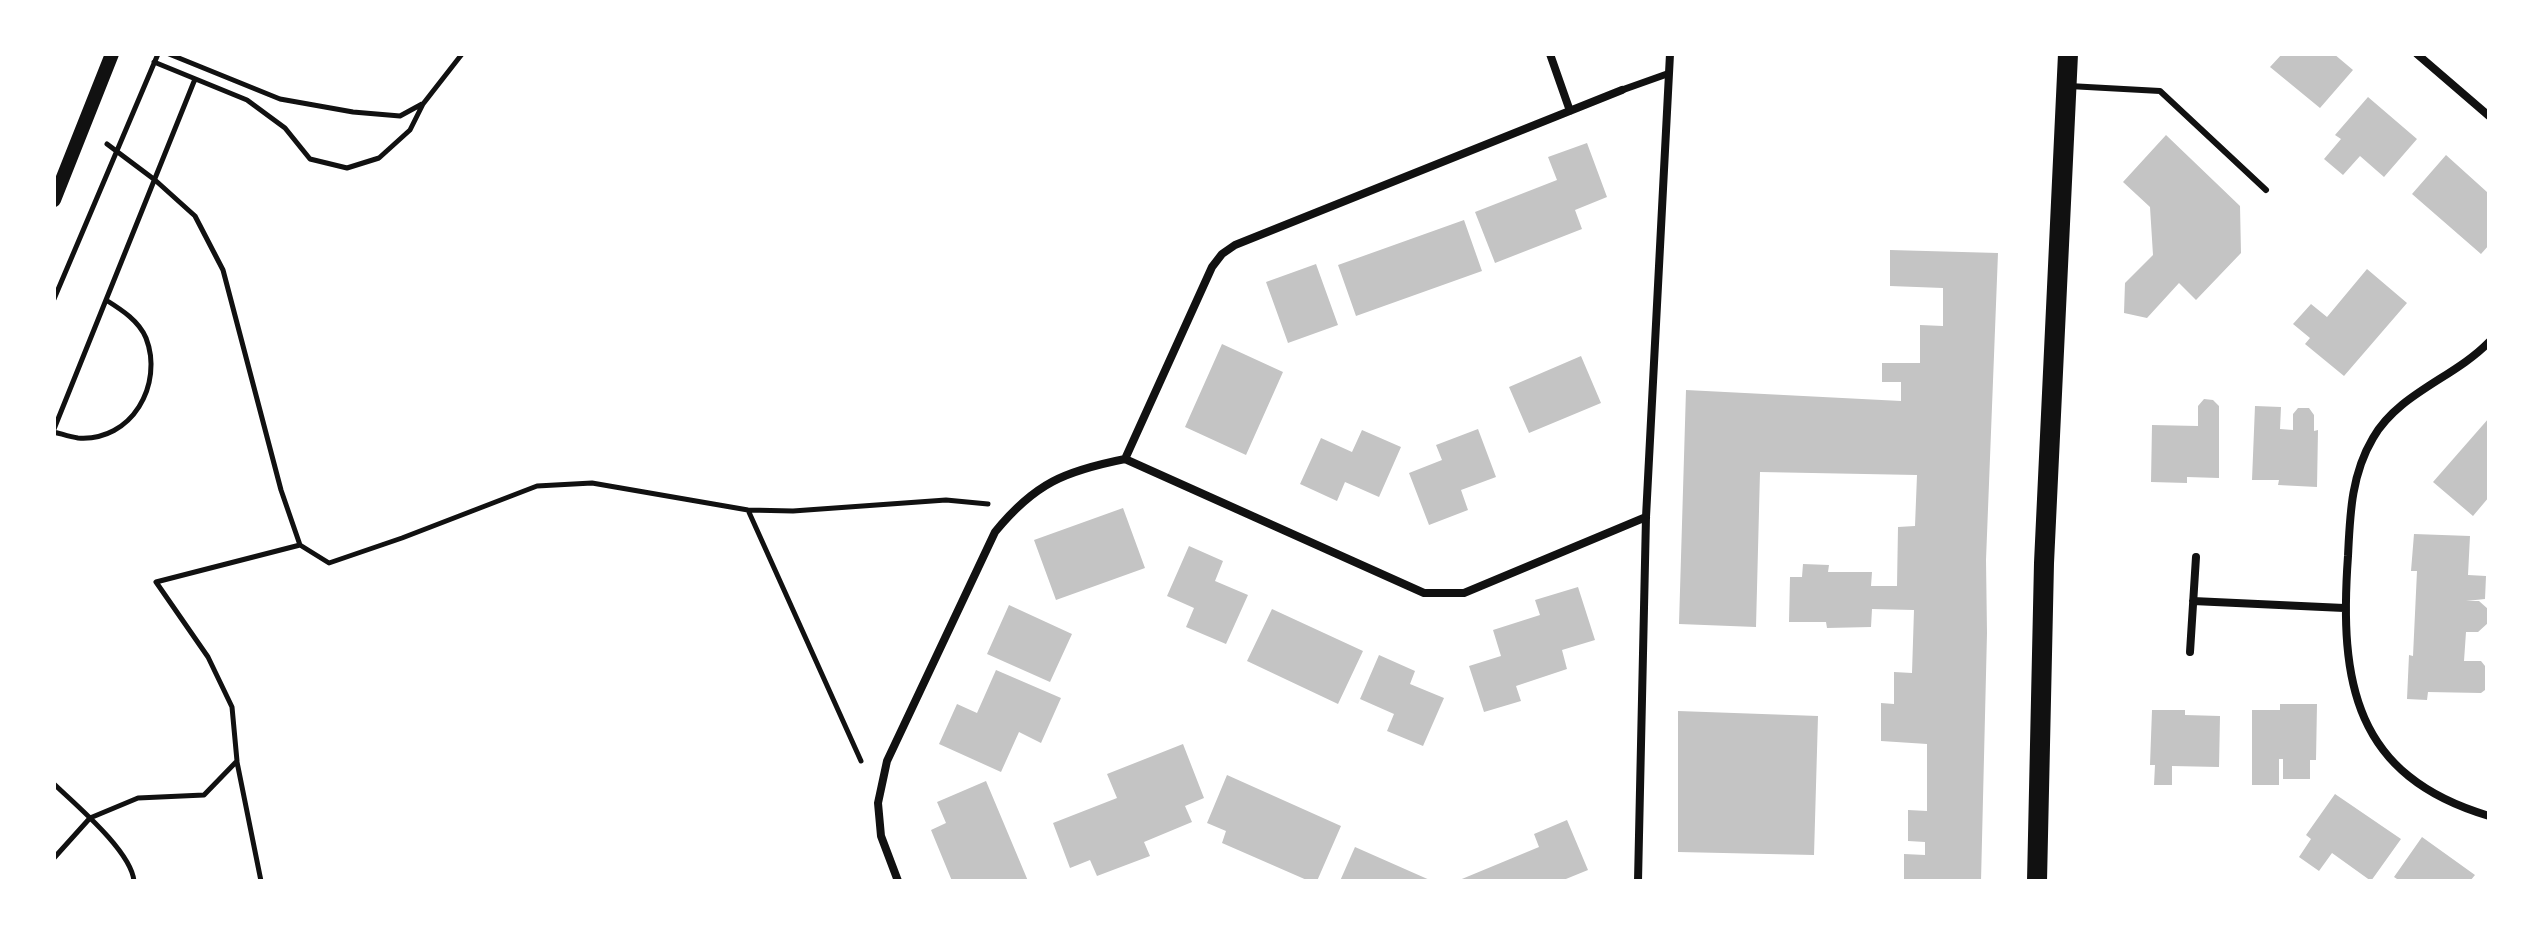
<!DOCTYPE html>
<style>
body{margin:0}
#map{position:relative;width:2543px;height:935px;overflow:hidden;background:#fff;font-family:"Zilla Slab",serif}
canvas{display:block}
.frame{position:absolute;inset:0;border:56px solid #fff;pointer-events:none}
</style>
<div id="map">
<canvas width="2543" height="935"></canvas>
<div class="frame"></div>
</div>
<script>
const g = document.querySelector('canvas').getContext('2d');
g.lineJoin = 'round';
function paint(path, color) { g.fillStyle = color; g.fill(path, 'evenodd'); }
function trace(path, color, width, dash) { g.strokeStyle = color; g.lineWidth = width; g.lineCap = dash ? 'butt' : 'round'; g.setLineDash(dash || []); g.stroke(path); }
const building = new Path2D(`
 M2282,54H2334L2353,70L2320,108L2270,67Z
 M2368,97L2417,139L2384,177L2360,156L2343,175L2324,159L2341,139L2335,135Z
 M2166,135L2240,206L2241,253L2196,300L2179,283L2147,318L2124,313L2125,283L2153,255L2150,207L2123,182Z
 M1587,143L1607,197L1575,210L1582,229L1495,263L1475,212L1557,180L1548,157Z
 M2446,155L2487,192L2489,190V245L2481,254L2412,194Z
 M1464,220L1482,271L1356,316L1338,265Z
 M1890,250L1998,253L1986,560L1987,633L1981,881H1904V854L1925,855V842L1908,841V810L1927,811V744L1881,741V703L1894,704V672L1912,673L1914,610L1872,609L1871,627L1827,628L1826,622H1789L1790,577H1802L1803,564L1829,565L1828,572H1872L1871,586H1897L1898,527L1915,526L1917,475L1760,472L1756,627L1679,624L1686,390L1901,401V382H1882V363H1920V325L1943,326V288L1890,286Z
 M1316,264L1338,325L1288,343L1266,282Z
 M2367,269L2407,303L2344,376L2305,344L2310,338L2293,324L2311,304L2327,317Z
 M1222,344L1283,372L1246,455L1185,427Z
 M1581,356L1601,403L1529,433L1509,387Z
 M2204,399L2213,400L2219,406V478L2187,477V483L2151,482L2152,425L2198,426V406Z
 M2255,406L2281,407L2280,429L2293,430V414L2298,408H2309L2314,415V431L2318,430L2317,487L2278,485L2279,480H2252Z
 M2489,418V497L2473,516L2433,482Z
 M1478,429L1496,477L1461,490L1468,510L1429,525L1409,473L1442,460L1436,445Z
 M1362,430L1401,447L1379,497L1345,482L1337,501L1300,484L1321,438L1352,452Z
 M1123,508L1145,568L1056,600L1034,540Z
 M2414,534L2470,536L2468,575L2486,576L2485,599L2466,601H2479L2488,609V623L2478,632H2466L2464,661H2481L2485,666V690L2481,693L2428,692L2427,700L2407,699L2409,655L2413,656L2417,571H2411Z
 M1189,546L1223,561L1215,581L1248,595L1226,644L1186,627L1194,608L1167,596Z
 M1578,587L1595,640L1562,650L1567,669L1516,686L1521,701L1484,712L1469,666L1501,656L1493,630L1540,615L1535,600Z
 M1009,605L1072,634L1050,682L987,654Z
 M1272,609L1363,651L1338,704L1247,661Z
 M1379,655L1415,671L1410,684L1444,698L1423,746L1387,731L1394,714L1360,699Z
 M996,670L1061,698L1041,743L1019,732L1001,772L939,744L957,704L977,713Z
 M2280,704H2317L2316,760H2310V779H2283V759H2279V785H2252V710H2280Z
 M2152,710H2185V715L2220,716L2219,767L2172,766V785H2154L2155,765H2150Z
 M1678,711L1818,716L1814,855L1678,852Z
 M1183,744L1204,798L1185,806L1192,822L1144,842L1150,856L1097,876L1090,860L1070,868L1053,823L1117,798L1107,774Z
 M1227,775L1341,826L1317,881H1309L1222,843L1226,831L1207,823Z
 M986,781L1028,881H952L931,830L946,823L937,802Z
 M2335,794L2401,839L2371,881L2332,853L2319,871L2299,857L2311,839L2306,835Z
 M1567,820L1588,870L1561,881H1457L1539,847L1534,834Z
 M2422,837L2475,875L2470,881H2400L2394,877Z
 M1355,847L1432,881H1340Z`);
const path = new Path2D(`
 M169,54L280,99L353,112L400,116L422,104
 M154,62L247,100L285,128L310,159L347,168L379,158L410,130L423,104L462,54
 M107,144L155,180L195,216L223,270L281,490L300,545L329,563L402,538L537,486L592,483L748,510L793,511L946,500L988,504
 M54,299L158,54
 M54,429L195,79
 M54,432C62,434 70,437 78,438C132,442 164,384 146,338C139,321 122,310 106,300
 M748,510L861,761
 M237,762L261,881
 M54,784C76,805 131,851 134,881
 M54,858L90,818L138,798L204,795L237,761L232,707L208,657L156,582L300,545`);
const service = new Path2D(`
 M2069,86L2160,91L2266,190`);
const pedestrian = new Path2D(`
 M1622,90L1667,74`);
const minor = new Path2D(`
 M1550,54L1570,111
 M2417,54L2489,116
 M2489,342C2454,378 2399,393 2373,438C2351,475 2350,515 2348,556C2339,682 2354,776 2489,816
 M1125,459L1212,267L1222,254L1235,245L1622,90
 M2193,601L2344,608
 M2190,652L2196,557
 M898,881L881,836L878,803L887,761L995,532C1035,483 1065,471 1125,459L1424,593H1464L1646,517
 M1638,881L1646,517L1670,54`);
const tertiary = new Path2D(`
 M54,200L112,54`);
const primary = new Path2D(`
 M2037,881L2044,563L2068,54`);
paint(building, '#c4c4c4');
trace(path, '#111', 5);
trace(service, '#111', 6);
trace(pedestrian, '#111', 7);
trace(minor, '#111', 8);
trace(tertiary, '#111', 14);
trace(primary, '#111', 20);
</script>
